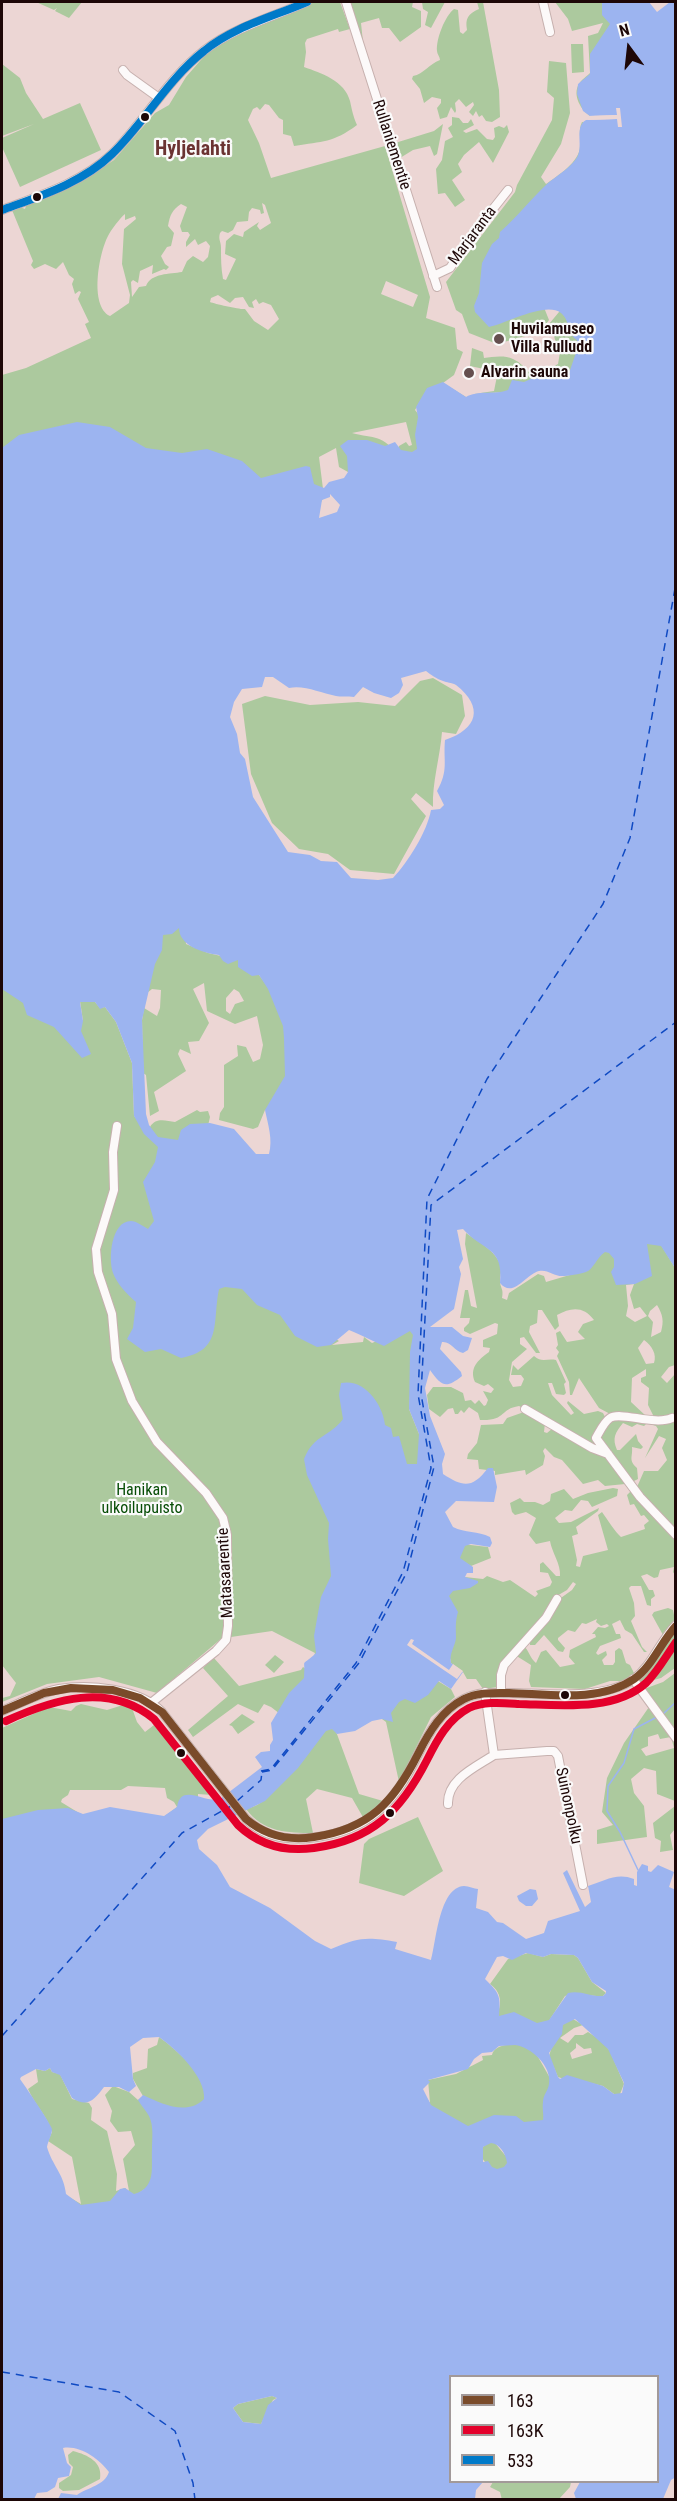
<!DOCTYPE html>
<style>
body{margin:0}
#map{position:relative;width:677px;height:2501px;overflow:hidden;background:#ecd6d4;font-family:"Roboto Condensed",sans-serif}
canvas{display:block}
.frame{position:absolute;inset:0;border:3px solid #1d0707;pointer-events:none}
.legend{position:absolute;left:449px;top:2375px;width:210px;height:108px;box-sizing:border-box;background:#fafafa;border:2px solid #a29999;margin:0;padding:8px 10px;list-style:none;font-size:18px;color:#1d0707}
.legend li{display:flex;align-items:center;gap:12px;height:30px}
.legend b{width:30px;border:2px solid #a29999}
.north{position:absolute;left:599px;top:18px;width:60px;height:60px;-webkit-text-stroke:4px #fafafa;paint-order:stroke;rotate:345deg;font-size:16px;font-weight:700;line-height:24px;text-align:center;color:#1d0707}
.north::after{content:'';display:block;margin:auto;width:21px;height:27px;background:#1d0707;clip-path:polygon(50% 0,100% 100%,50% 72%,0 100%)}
</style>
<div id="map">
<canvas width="677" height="2501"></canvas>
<div class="frame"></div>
<ul class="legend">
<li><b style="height:8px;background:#7a4b2a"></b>163</li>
<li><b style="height:8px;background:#e4002b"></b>163K</li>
<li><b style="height:8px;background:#007ac9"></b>533</li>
</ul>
<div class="north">N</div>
</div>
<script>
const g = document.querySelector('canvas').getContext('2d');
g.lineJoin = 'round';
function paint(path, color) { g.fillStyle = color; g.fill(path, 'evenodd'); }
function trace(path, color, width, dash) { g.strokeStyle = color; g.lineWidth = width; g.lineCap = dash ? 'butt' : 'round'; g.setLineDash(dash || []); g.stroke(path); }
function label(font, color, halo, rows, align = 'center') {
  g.font = font + ' "Roboto Condensed",sans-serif'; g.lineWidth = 4.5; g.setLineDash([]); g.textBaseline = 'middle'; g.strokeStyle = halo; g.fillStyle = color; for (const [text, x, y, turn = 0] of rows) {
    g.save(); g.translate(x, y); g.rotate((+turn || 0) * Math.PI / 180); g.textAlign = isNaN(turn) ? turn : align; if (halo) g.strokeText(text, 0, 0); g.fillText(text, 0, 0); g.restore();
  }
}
const green = new Path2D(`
 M36,2H82L69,18L55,11L57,8L54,10Z
 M314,2H340L350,29L339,32L338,29L307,39L305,43L306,52L304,67C321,73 345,81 350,101C352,110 353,116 357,125C333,143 323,141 294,146L291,136L283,134V120L279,118L269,105L265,104L260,110L257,107L253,109L248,120L259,143L271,178L385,146L430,297L426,318L455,328L457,349L463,352L454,375L443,383L466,397L421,400L415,410L437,438L434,447L348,472L339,467L336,448L319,457L324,497L318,507L2,527V375L26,368L91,338L85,324L89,322L78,299L81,292L79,291L75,294L72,284L74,279L69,275L63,262L56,269L45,264L34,269L31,265L33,261L12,210L20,207L25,209L26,206L94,173L114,160L155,113L169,105L186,77L207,53L230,38ZM262,203L265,205L271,223L260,230L257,226L259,222L244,232L243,237L234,234L226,241L225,254L236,259L226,280L223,279C221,268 221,259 221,248C221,241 218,240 220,233L222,231L228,233L233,230L237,222L248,221L249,212L252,208L260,210L261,214L264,213ZM181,204L187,207L180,226L182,232H188L190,235L186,242V247L195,239L198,245L206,241L210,246L208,257L203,262L193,256L187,261L182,272C170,274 151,273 146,286L139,287L132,297L131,282L133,280L138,283L140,271L153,265L152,274L164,269L166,270L169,267L165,264L161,256L167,247L171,246L174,233L168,226C170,215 172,210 181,204ZM125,214V220L135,216L136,219L124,229L122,264L130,295L129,303L110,316C89,306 99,253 108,236C111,230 120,218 125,214ZM386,281L418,295L413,307L381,294ZM218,295L230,303L235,298L243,297L249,307L254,308L252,302L256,299L259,304L263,302L271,305L279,319L268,330L254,321L245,309C242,310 215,304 210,302L211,298ZM406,422L412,445L409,446L406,442L399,446L397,456C384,434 374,439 352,433Z
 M349,2H413L412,7L421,11V27L400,42L389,28H382L379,18L361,23L363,42L360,39Z
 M422,2H445L431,28L425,25L428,12L423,9Z
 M477,2H483L499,90L500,117L492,122L486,121L482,115L479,117L476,111L473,116L469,112L474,105L473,102L466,107L459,99L455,103L456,111L455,113L451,107L447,117L440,119L437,108L441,103V99L432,97L424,103L420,89L412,79L413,76C424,74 429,64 440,60C440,57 437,54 437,51C436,39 445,16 454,9L458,10L460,32L463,34L467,30C465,18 468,14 479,9Z
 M555,2H606L616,18L590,116C581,110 572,95 579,84C581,80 587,76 590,73L588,36L598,33L603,23L572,31L568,19Z
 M571,44H583L584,72L572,73Z
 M549,61L566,63L570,113L561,144L541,177L546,184C557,176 580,162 580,146C581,138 578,130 582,122L587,123L545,310L549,320L542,330L536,333L497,344L469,333L462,314L456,310L446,282L515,192L517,185L552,120L554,98L547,92Z
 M2,64L20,78L26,93L43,119L80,103L101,150L20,187L2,147V138L34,124L2,136Z
 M452,117L459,118L463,123H468L471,119L474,125L463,131L466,133L477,129L487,139L493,140L495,137L494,128L499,126L504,128L507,125L509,132L493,163L479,142L464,155L458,164L462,172L452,180L465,200L455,207L445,193L438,194L436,169L442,160L445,141L453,137L448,128L452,125Z
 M443,124L437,154L434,156L430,146L413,150L400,158L395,143L434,131Z
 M590,294L625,305L624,384L474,394L494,391L497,376L484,369L470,366L472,348L483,352L484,358C493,357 504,355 513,359C528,366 528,379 549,380L545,371L558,364L560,352C554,343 555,332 549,324L559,312Z
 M433,678L462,695L465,716L456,734L442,732C440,757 432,783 433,807L416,793L411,799L426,816L394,874L350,870L328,854L299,849L272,823L251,774L242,704L265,696L310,705L358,702L395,706L420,681Z
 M160,926L185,928L186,944L208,953L238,960L259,975L306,1036L275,1108L265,1110L258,1127L253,1129L219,1120L220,1113L224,1107V1065L238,1056L237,1045L246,1047L253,1062L260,1059L263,1045L257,1016L235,1024L207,1011L204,983L193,989L209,1023L199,1041L188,1042L191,1054L180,1049L178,1054L186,1071L154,1092L159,1111L150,1116L146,1075L143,1073L142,1020L144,1008L157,1016L160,1008L161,990L152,989L147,993ZM234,989L239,992L244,1001L235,1004L230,1014L226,1011V998Z
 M2,962L83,1021L80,1001L95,1002L100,1008L105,1007L116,1022L132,1063L134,1116L150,1127C156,1117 166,1121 175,1122L197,1110L200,1112L208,1111L210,1117L207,1130L228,1271L339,1341L332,1345L363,1342L364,1337L372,1343L415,1325L409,1409L419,1434V1451L422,1450L382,1589L314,1656L315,1653L272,1631L231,1637V1614L226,1613L222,1638L157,1693L99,1677L47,1684L2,1702V1698L10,1696L16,1683L2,1665Z
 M466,1233C479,1242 496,1251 501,1266C502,1271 500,1275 500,1280C500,1289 504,1288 502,1298L507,1300L509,1293L538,1274L544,1276L546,1282L573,1274L596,1253L654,1233L675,1268V1365L669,1367L661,1377L667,1383L675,1374V1532L637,1487L644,1471H658L667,1460L662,1448L666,1439L659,1436L645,1458L658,1429L656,1426L647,1423L644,1426L637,1424L632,1427L623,1423C615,1433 612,1438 617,1450H620L636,1434L638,1441L643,1447L641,1449L632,1447C633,1457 628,1460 637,1468L638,1479L632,1482L600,1438L612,1415L599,1408L579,1378L572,1395H570L569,1382L557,1356L559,1352L556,1348L558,1345L556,1333L560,1331L567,1342L585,1339L578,1332L583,1324L594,1320C584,1306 571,1307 557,1315L559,1326L555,1330L542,1310H538L537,1323L530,1326L529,1332L540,1353H536L524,1337L520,1338V1344L527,1349L512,1362L509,1380L513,1387L521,1386L524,1379L521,1375H511L513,1365L518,1370L534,1356C542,1363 547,1358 556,1360L566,1382L564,1384L566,1393L564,1395L556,1394L552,1383H548L552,1395L571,1415L574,1413L567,1403L568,1401L584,1414L598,1411L603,1413L605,1417L594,1438L603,1450L519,1406C499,1409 507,1421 480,1420L478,1413L469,1407L464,1413L461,1410L458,1414H455L453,1408L448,1409L440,1417L429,1409L427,1395L433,1387H451L463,1393L465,1401L471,1400L475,1404L479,1400L484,1406L486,1405L488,1400L483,1391L491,1393L494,1389L488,1384L484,1386L475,1382C469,1368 478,1360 489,1352L490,1348L483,1347V1340L497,1334L498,1324L495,1323L470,1334L464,1331V1328L469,1323L470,1318H460L465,1290H468L471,1306L477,1308L465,1244ZM634,1284L630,1295L634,1309L640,1307L647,1316L635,1322L626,1316L628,1306L626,1285ZM657,1305C663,1315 664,1321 661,1332L651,1337L653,1322L648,1316L650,1311ZM644,1340C652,1346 657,1354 654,1363L646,1364L638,1348ZM646,1369V1376L641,1378V1382L649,1388L648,1405L654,1417L646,1416L631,1402L632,1378Z
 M524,1412L545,1423L544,1432L547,1433L553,1428L607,1456L625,1484L605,1486L598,1480L583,1484L562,1460L554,1457L545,1448L543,1451L545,1456L543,1465L526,1475L525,1470L495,1475V1471L479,1469L478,1460L467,1459L468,1454L477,1443L481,1425L503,1424L507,1418Z
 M613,1488L618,1489L617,1496L592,1507L588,1501L581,1500L572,1511L565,1510L555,1518L559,1523L571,1522L599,1508L598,1511L576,1527L578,1534L572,1536L577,1560L576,1566L580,1567L583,1556L608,1550L598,1515L602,1512C607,1519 616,1533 621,1537L645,1529L644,1525L649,1521L644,1515L641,1516L634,1504L630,1505L627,1495L632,1490L675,1538V1575L673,1572L674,1567L660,1570L658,1577L654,1578L647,1574L641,1576L649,1590H653L655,1596L651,1599V1606L647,1605L641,1586H631L629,1588L634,1603L635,1616L631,1621L642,1647L647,1652H644L632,1634L625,1630L620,1620L612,1624L616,1634H620L621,1638L600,1646L596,1653L598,1655L606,1651L607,1655L602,1660L604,1665H613L615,1662V1651L619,1648L622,1650L626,1663L630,1665L635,1675L622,1681H610L585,1689L531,1687L529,1681L531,1665L515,1655L524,1646C529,1651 530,1658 536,1663L541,1652L546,1650L560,1667L575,1664L569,1657L570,1650L596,1637L595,1634H592L598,1627L605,1628L609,1626L607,1624L601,1626L596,1622L597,1619L586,1624L582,1623L575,1632L568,1630L558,1638V1640L565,1648L563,1652L558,1651L544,1635L535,1645H530V1640L558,1600L572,1590L576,1584L573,1582L567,1590L555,1597L545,1613L503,1661L498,1687L483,1689L476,1679H467L463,1672L451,1663L439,1603L465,1577L483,1579L487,1576L503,1582L510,1580L535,1597L538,1594L536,1591L550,1586L552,1582L548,1573L540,1572V1564L543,1562L556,1576H560C561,1564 552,1553 550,1541L536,1544L529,1535L536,1518L526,1512L515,1515L512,1512L510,1503L520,1498L524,1502H535L543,1505L550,1501L551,1494L564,1489L573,1499L588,1493Z
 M427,1540L488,1547L491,1558L471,1566Z
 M668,1608L673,1610L675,1620L663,1635L652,1615L654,1612Z
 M675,1630V1668L661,1678L639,1684V1679Z
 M275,1655L284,1662L274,1673L265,1665Z
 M213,1657L239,1686L301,1670L303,1667L320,1679L297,1727L271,1707L264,1704L258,1713L238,1704L193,1737L188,1730L228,1696L203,1668Z
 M418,1669L451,1689L455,1697L431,1717L399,1782L386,1722L382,1719Z
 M675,1673V1729L644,1689L663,1682Z
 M81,1704L107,1710L123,1705L132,1708L137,1722L145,1732L154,1725L173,1744L212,1795L198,1794V1798L174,1824L159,1816H165L177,1807L174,1802L167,1798L165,1788L128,1786L121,1790H70L68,1795L62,1799L61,1802L79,1813L2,1853V1728L49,1707L71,1711L76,1706Z
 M649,1707L675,1735V1801L657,1794L656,1771L644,1768L631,1779L634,1793L644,1806L647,1837L597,1844V1830L613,1825L602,1812L607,1778L624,1743ZM658,1734L660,1739L671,1737L674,1748L646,1756L641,1749L648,1746V1737Z
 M242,1714L255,1722L238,1734L232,1726L229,1725Z
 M334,1726L359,1794L383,1801L364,1819L352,1798L317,1789L306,1799L313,1833C287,1833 263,1832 246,1809C279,1801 284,1768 301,1744C307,1736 324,1731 334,1726Z
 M675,1806V1829L670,1835L673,1850L660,1852L661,1841L655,1838L653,1823Z
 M418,1817L443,1871L404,1896L359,1883L364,1844L369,1839Z
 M528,1953L543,1957L551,1954L574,1955L578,1958L592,1982L606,1993L603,1996C587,1997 583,1991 565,1996L547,2024L493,2021C502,2009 504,1994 490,1984L508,1959Z
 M573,2019L583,2025L574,2028L560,2038L568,2043L575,2035H583L588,2032L602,2041L610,2051L624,2084L620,2094H614L603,2086L582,2081L579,2084L558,2077L549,2056L552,2046L551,2035L566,2022ZM576,2043L584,2049L591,2048L592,2053L572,2059L570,2053L576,2048Z
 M159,2037C182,2053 200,2076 220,2095L154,2140L152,2148L166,2175L95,2222L69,2197L81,2204L72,2157L48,2141L52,2132C47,2116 35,2105 28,2089L38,2082L36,2069L45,2071L50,2068L52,2072L60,2074L72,2099L89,2103L92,2108L91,2120L107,2131L117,2174L116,2191L125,2188L129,2191L123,2159L135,2145L131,2131L118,2132L110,2121L112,2111L105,2095L113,2086L129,2092L138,2100L143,2096L133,2079V2073L147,2068L148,2049L157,2045Z
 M529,2041L571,2115L495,2143L509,2160L508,2181L485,2162L482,2158L483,2147L486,2144L444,2117L414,2095L426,2097L430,2103L428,2080L456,2074L483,2060L482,2056L492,2055C495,2042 517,2045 529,2041Z
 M272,2396L277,2398L273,2400L261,2424L243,2422L233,2408L238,2404Z
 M73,2451C88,2455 103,2462 100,2479L79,2490L63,2491L59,2488V2483L71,2475L73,2467L69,2463L68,2455Z
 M493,2482H571L570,2487L559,2499L502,2500L500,2492L490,2487Z`);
const water = new Path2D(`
 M602,2H649L657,12L670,2H675V1268L661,1246L647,1244L652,1276L635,1284L616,1285L611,1272L614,1267V1259L609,1253L605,1252C597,1257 593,1270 586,1272C580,1274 568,1276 562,1276C554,1276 547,1269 539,1271C526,1274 513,1299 500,1283C504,1246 482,1251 463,1229L457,1230L463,1259L459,1267L461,1274L454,1309L430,1327H452L463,1336L472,1338L468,1350L463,1353C454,1351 451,1341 442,1342L440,1349L461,1372L462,1376C445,1390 441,1385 430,1370L425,1388L430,1416L445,1454L442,1464L443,1474C463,1487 472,1489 488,1468H493L497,1487L494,1502L456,1501L445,1512L453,1527C465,1533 478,1531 490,1537L492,1543L490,1547L471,1544L465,1546L460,1558L473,1567V1573H467L465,1577L478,1581V1583L470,1588L453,1591L449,1596L458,1612C455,1622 456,1628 456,1638C455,1647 449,1653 451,1663L463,1672L451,1689L439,1681L428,1695L415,1703L405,1699L399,1702L391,1713L393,1722L382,1719L372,1721L355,1731L337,1734L332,1729L326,1731L298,1768L265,1801L208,1829L197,1840L199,1849L217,1865L230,1887L270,1908L315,1941L331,1949C360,1937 367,1937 397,1942L395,1949L431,1960C436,1943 439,1887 464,1886C469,1886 474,1889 478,1889L476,1908L488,1912L497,1922L503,1923L526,1939L544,1933L548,1921L580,1911L563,1873L567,1870L585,1907L591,1902L588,1886C604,1881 617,1872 634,1879V1885L637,1886V1872L642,1864L648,1866V1871L651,1872L658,1865L674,1872L669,1887L676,1890V2477L671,2480L663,2499H576L574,2493L580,2482H658V2376H450V2482H483L476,2490L475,2499H58L61,2493L77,2495C88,2487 104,2486 109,2472C99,2459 80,2445 63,2448L67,2463L71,2467L69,2476L58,2478L55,2487L47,2492L37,2493L34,2499H2V1819L38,1810L68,1808L83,1814L110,1807L164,1816L177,1807C181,1782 205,1804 220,1799L262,1767L255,1757L261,1752L270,1751V1745L273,1740L271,1723L289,1693L304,1678C306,1655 299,1669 316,1653L314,1636L318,1613L321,1597L331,1576L328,1539L329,1523L307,1475L304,1459C314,1434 330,1437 343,1419L339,1395L341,1383C365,1378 383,1405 385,1425L391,1428L393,1437L399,1436L407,1464H417L419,1434L409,1409L410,1352L413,1335L410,1331L384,1346C372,1341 362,1335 349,1330L331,1345L317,1347L295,1336L280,1315L257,1305L242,1289L225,1287L219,1289C212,1323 223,1350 181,1358L161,1349L145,1352L127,1339L133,1328L136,1302C127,1294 117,1284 113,1273C108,1259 111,1221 131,1221C136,1221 143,1226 148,1229L154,1221L143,1182L155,1162L158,1147L144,1134L134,1116L132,1063L116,1022L105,1007L100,1009L95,1002H80L83,1021L81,1031L91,1054L82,1058L54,1027L27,1015L23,1003L2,989V448L19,435L77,422L110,427L146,448L182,453L207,449L242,461L261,478L306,466L310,467L314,484L324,488L329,482L344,478L348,472L347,456L340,446L348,440H367L385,446L395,442L401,450L412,452L417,449L415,435L418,417L416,407L427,388L443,382L466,397C477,390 495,395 508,390L512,380L524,382L533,378L559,379L569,373L577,350V340C567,334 570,320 561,313C545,301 506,324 489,327L475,312L474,306L479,293L482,263L492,244L499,238L500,232C517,217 531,199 547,184C556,176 569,169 576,159C585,147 573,128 586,120L617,119V115L590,116L583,111L577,94L578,84L590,74V54L610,24L602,15ZM330,494L340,505L337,512L319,518L322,500L330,497ZM426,671C431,675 437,679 443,681C447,683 451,682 456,685C484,707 478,729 445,740C443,761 449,770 437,791L444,805L440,809L431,810C427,832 408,862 393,878L378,880L351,878L337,862L321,861L310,855L288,852L253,797L245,759L240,753L237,734L230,717L234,702L242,689L262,687L265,677H273L289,688C305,685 320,693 336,696C340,697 348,696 354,697L363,687L374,693L391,698L399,693L403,685L401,678ZM179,928C179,945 202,953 219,955L223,961L228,964L238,960V967L252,976L259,975L268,989L283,1026L284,1038L285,1076L265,1110C268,1125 273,1139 269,1154H256L234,1129L210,1123L190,1124L181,1130L178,1140L158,1137L149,1125L146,1114L142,1020L155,964L162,950L163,935L172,934ZM526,1953L543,1957L551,1954L574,1955L578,1958L592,1982L606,1991V1993L603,1996C591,1997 581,1990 568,1993L549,2020L537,2023L514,2012L499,2016C501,1995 499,1993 485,1979L497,1957L503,1956L512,1960ZM575,2019L608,2049L624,2083L622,2093L614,2094L603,2086L567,2075L560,2079L558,2077L549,2053L562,2034L563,2025ZM159,2037C176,2049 206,2077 204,2099C187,2116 162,2104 143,2095L138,2100C141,2105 146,2111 149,2116C154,2126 152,2139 152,2149C151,2166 157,2188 134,2194L125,2188L120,2189L110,2201L81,2205L66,2194C64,2174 52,2165 47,2147C48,2141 52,2135 52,2129C51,2124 25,2086 20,2079L21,2077L36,2069L45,2071L50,2068L52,2072L60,2075L72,2098C88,2108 94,2100 104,2087H119L129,2092L136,2086L133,2079L130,2047L143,2038ZM515,2045C531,2047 552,2066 549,2084C548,2091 543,2095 543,2102C542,2108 544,2115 543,2120L524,2122L516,2116L494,2115L468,2126L431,2105L423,2089L430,2082L428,2080L468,2069L474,2059L482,2053L492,2052L499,2046ZM491,2143C500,2144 506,2154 507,2163L504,2167L497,2169L492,2167L488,2161L483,2162V2147ZM272,2396L277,2398L268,2405L261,2424L243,2422L233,2408L238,2404Z
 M530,1889L536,1890L538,1899L532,1906H526L519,1901L517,1896Z`);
const pier = new Path2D(`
 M616,108H620L622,127H618L617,119L588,120V116L617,115Z
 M411,1639L414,1640L412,1644L449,1670L453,1664L463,1671L457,1679L407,1645Z`);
const stream = new Path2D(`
 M663,1714L676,1702
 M638,1870L620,1832L607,1811L608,1786L624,1763L634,1729L657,1717`);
const ferry = new Path2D(`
 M261,1771L271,1769L356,1663L403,1572L431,1468L418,1394L427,1199L487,1079L603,904L630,838L676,583
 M262,1772L272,1770L359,1663L407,1572L434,1467L421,1394L431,1205L676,1022
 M237,1801L261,1780L262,1772
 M2,2036L182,1833L231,1806
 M2,2372L119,2392L175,2431L193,2483L195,2500`);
const minor = new Path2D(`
 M346,2L437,287
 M543,2L550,32
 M123,70L127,75L159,98
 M2,210C39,196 81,183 111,155C144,123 167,79 205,50C235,27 273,17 307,2
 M433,276L450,268L470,238L508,190
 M117,1126L113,1152L114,1190L96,1249L98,1272L112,1314L116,1359L132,1401L157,1442L206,1493L223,1518L227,1535L228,1626L226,1640L216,1651L151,1703
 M525,1409L592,1448L608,1454
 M672,1418C654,1426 621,1411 610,1418C604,1422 600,1431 596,1438L640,1497L676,1535
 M633,1679L676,1738
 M501,1693V1675L504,1665L546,1618L557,1599
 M2,1711C20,1703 39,1693 59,1689C89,1684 139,1688 162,1712L246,1819C265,1837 285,1840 309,1838C359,1833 389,1811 412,1766C425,1741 437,1712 464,1699C480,1691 496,1693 513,1693C548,1694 604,1700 634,1679C652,1666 660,1641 676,1625
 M494,1755L547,1751H554L558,1756L583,1885
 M448,1804C447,1779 476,1767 494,1755L485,1692`);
const bus1 = new Path2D(`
 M2,1711L44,1693L71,1688L113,1690L140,1698L162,1712L246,1819C266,1836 288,1841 314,1837C369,1829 394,1802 418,1754C429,1732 442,1710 464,1699C478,1692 494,1693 509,1693C548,1694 599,1703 634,1679C652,1667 661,1642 676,1626`);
const bus2 = new Path2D(`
 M6,1721C54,1699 109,1682 154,1719L238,1825C259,1845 285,1852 314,1848C372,1840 401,1811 427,1760C437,1740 448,1719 469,1708C484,1701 503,1703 519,1704C559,1705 614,1712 646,1683C658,1671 666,1656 676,1642`);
const bus3 = new Path2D(`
 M2,210C40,196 82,183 112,154C145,122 167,80 204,51C233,27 272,17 307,2`);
const markers = [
 [145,117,5,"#1d0707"],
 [37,197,5,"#1d0707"],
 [499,339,6,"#654f4f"],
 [469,373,6,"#654f4f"],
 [565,1695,5,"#1d0707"],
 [181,1753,5,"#1d0707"],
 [390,1813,5,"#1d0707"]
];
const streetNames = [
 ["Rullaniementie",391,145,72],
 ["Marjaranta",473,236,-53],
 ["Matasaarentie",226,1573,-93],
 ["Suinonpolku",568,1806,78]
];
const poiNames = [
 ["Huvilamuseo",511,330],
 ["Villa Rulludd",511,348],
 ["Alvarin sauna",481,373]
];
const parkNames = [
 ["Hanikan",142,1491],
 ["ulkoilupuisto",142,1509]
];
const quarterNames = [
 ["Hyljelahti",193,150]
];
paint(green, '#acc99e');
paint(water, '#9cb4f0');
paint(pier, '#ecd6d4');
trace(stream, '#9cb4f0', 1.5);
trace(ferry, '#0f4ac3', 1.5, [8, 6]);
trace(minor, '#c6b0ae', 10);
trace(minor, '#fcf9f9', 8);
trace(bus1, '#7a4b2a', 8);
trace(bus2, '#e4002b', 8);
trace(bus3, '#007ac9', 8);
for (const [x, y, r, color] of markers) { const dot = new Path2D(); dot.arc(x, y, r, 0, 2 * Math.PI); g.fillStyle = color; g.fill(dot); trace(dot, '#fafafa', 2); }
label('16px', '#1d0707', '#fafafa', streetNames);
label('bold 16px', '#1d0707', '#fafafa', poiNames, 'left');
label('16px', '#074d06', '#fafafa', parkNames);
label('bold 20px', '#6b3332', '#fafafa', quarterNames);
</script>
